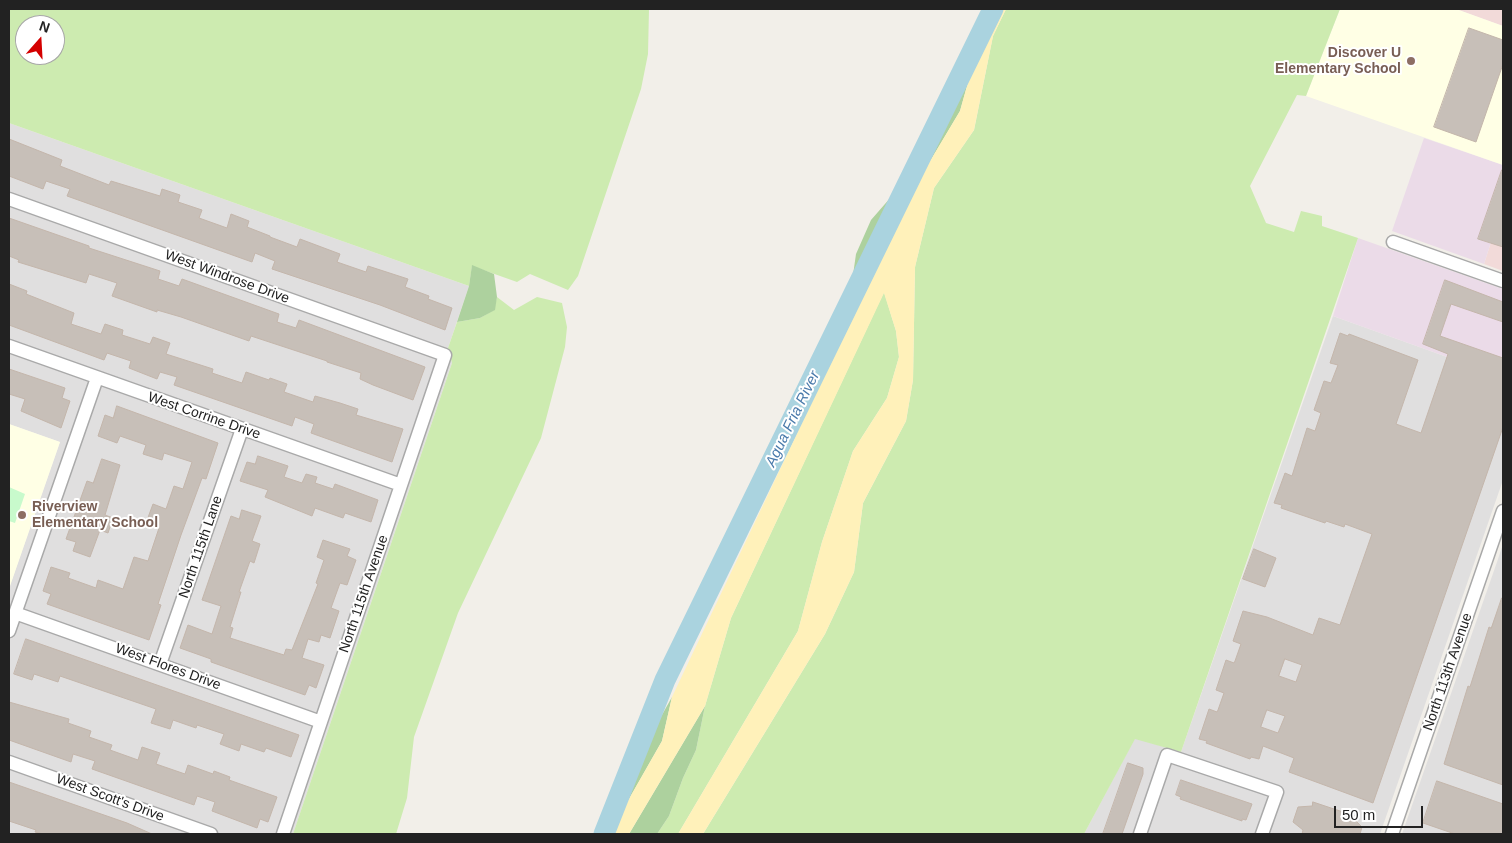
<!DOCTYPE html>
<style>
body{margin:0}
#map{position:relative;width:1512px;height:843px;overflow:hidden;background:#f2efe9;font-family:Helvetica,sans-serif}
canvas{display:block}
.frame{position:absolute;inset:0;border:10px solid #222;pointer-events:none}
.north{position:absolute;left:15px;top:15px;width:50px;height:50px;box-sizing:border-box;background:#fff;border:1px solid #a7a7a7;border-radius:50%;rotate:19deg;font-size:14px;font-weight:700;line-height:20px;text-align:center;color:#222}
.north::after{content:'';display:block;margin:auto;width:18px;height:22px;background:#d40000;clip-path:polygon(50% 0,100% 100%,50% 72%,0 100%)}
.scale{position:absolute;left:1334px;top:806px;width:89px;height:22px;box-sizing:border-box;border:2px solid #222;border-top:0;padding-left:6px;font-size:15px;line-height:18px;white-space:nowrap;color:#222;-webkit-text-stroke:4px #fff;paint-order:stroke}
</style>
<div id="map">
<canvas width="1512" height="843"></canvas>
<div class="frame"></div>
<div class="north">N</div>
<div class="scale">50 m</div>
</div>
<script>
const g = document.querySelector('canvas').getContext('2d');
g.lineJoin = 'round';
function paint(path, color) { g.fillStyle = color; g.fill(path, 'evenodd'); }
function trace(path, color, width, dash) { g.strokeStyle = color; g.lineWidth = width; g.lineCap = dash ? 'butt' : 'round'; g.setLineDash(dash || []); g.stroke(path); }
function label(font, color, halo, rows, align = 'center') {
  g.font = font + ' Helvetica,sans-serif'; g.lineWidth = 4; g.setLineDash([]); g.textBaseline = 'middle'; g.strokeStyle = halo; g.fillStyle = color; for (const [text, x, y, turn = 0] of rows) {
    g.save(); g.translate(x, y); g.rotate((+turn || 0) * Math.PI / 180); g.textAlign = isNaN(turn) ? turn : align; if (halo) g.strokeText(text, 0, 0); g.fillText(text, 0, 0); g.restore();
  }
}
const residential = new Path2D(`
 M9,123L469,286L448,348L452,363L293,834H9V588L60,442L9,424Z
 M1333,316L1503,377V480L1380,834H1084L1135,738L1181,752Z
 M1503,544V834H1402L1497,562Z`);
const commercial = new Path2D(`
 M1456,9H1503V26Z
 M1503,204V271L1484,264Z`);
const industrial = new Path2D(`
 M1424,138L1503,165V204L1484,264L1392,231Z
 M1358,238L1503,289V377L1333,316Z`);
const education = new Path2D(`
 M1340,9H1456L1503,26V165L1306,96Z
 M9,424L60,442L9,589Z`);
const grass = new Path2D(`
 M9,9H649L648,54L641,89L578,276L568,290L530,274L517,282L472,266L469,286L9,123ZM25,25H55V55H25Z
 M1006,9H1340L1306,96L1297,95L1250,186L1266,223L1294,232L1301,211L1322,216V226L1358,238L1181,752L1135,739L1084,834H703L825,634L854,572L863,503L906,421L913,380L915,267L934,188L974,130L993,36Z
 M884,292L896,331L899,357L887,398L853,451L822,542L798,631L678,834H657L669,816L683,778L696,750L705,706L731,618Z
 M497,297L514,310L537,297L562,303L567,327L565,347L541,438L458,613L414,737L407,798L396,834H293L452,363L448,348L457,322L480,318L494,310Z`);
const forest = new Path2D(`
 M981,36L960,111L911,193L785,458L818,365L851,289L856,254L871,220L905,181L924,138L954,96Z
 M472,265L494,274L497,297L495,310L480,318L457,322L469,286Z
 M672,697L662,741L609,834H595Z
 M705,706L696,750L683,778L669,816L657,834H629Z`);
const sand = new Path2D(`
 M996,9H1006L993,36L974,130L934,188L915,267L913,380L906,421L863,503L854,572L825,634L703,834H678L798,631L822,542L853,451L887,398L899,357L896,331L884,293L731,618L705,706L629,834H609L662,741L672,697L911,193L960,111L981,36Z`);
const park = new Path2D(`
 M9,487L25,494L15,523L9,521Z`);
const river = new Path2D(`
 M604,834L665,680L993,9`);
const building = new Path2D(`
 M1469,28L1503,40V64L1476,142L1434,127Z
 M9,139L62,160L60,166L109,185L111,181L160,196L162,189L180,195L178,202L202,210L199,218L227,228L231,214L249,221L247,227L270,236V237L297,247L300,239L340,254L337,262L366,272L368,266L408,279L405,287L429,296L428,299L452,308L445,330L380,305L272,269L275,261L255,253L252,262L67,196L70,189L46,181L43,189L9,176Z
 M1502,170H1503V247L1478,239Z
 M9,218L89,246V248L160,271L158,279L179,286L182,279L279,314L277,322L296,328L299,320L425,367L413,400L373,385L360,379L361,373L327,362V361L251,336L249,341L181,317L157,310V312L112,296L117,283L89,274L86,283L18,262L19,260L9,256Z
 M1445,280L1503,302V322L1451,304L1440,336L1503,358V427L1373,803L1289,772L1294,758L1263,746L1259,759L1251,757L1250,759L1206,743L1207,741L1199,739L1209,709L1217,712L1218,710L1224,693L1216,690L1226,660L1234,663L1235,661L1241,644L1233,641L1243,611L1267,617L1313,635L1319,618L1340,625L1372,534L1345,524L1344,527L1326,521L1325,523L1281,508L1282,505L1274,503L1285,473L1292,476L1307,428L1315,431L1321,413L1314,410L1324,381L1331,383L1338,365L1330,363L1340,333L1348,336L1349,334L1418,360L1396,424L1421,433L1448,354L1423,344ZM1285,659L1302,665L1296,682L1279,676ZM1267,710L1285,716L1278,733L1261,727Z
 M9,284L27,291L26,294L74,313L71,324L101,334L105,324L123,330L122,335L150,344L153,337L170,343L166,354L213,369L212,373L242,383L246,372L269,380L270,378L287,384L284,392L313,402L315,396L340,403L358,409L356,415L403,429L392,462L311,433L314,424L295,417L292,426L174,385L177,377L160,372L157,379L129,368L131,361L107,353L104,360L9,325Z
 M9,369L65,388L62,398L70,401L61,428L21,411L25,399L9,394Z
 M117,406L218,443L206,479L202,478L181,535L158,604L161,605L149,640L47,604L51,594L43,591L51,567L70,573L68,578L96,588L98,580L123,589L134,557L148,561L159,528L146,523L153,504L166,509L174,486L183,489L192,462L164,453L162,460L143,454L146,445L120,436L117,443L98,436L105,415L113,418Z
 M258,456L288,466L284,477L302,483L306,474L317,477L315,483L333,489L335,484L378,500L371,522L345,513L343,518L315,508L312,516L265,497L268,490L240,481L247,462L255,464Z
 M102,459L120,465L105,515L113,518L108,533L100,530L90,557L73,551L76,542L66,539L87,481L93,483Z
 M242,510L261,516L252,541L260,544L254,563L250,561L239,592H241L230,627L233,628L230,638L284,655L286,649L292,650L318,584L316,583L324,560L317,557L323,540L350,549L347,556L356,560L347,585L340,583L331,608L339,611L330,638L321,635L319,642L308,639L302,658L324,665L316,688L309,685L305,695L211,662V659L180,648L188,625L212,634L221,606L202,600L231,516L239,519Z
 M1254,549L1276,558L1265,587L1243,579Z
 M1502,598H1503V785L1444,764L1468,686L1470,687L1489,627L1491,628Z
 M26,639L299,735L291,757L266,748L264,752L241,744L239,751L220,744L224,734L197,725L196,728L173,720L170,729L151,723L156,709L60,676L58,682L34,674L32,680L14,674Z
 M9,702L69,719L68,723L91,731L89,737L112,745L110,750L138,760L142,747L160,753L156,764L185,774L188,765L213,774L214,771L230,777L229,780L277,797L268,822L260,819L257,828L212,811L215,802L197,796L194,805L92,769L95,761L73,754L71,762L9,740Z
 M1128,763L1143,768V774L1122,834H1103Z
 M1181,780L1252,804L1246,820L1242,819V821L1180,799L1181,797L1176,795Z
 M1437,781L1503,804V834H1455L1423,823Z
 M9,782L127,823L152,834H43L35,832L36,830L9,821Z
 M1313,802L1358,817L1356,821L1362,827L1360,834H1302L1303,830L1293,822L1298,807L1312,806Z`);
const minor = new Path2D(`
 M9,199L445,355L283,834
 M1393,242L1503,281
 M9,346L401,485
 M15,613L321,722
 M9,631L97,378
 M160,664L242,429
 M9,762L211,834
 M1140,834L1167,755L1277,792L1262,834
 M1392,834L1503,511`);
const markers = [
 [1411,61,5,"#8d6e63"],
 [22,515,5,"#8d6e63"]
];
const educationNames = [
 ["Discover U",1401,53],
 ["Elementary School",1401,69],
 ["Riverview",32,507,"left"],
 ["Elementary School",32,523,"left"]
];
const streetNames = [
 ["West Windrose Drive",227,277,20],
 ["West Corrine Drive",204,416,19],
 ["North 115th Lane",201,547,-71],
 ["North 115th Avenue",364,594,-71],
 ["West Flores Drive",168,667,20],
 ["North 113th Avenue",1448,672,-71],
 ["West Scott's Drive",110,798,20]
];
const waterNames = [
 ["Agua Fria River",793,419,-64]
];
paint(residential, '#e0dfdf');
paint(commercial, '#f2dad9');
paint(industrial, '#ebdbe8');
paint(education, '#ffffe5');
paint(grass, '#cdebb0');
paint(forest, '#add19e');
paint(sand, '#fff1ba');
paint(park, '#c8facc');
trace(river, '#aad3df', 21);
paint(building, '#c7bfb8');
trace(building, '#c4b6ab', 1);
trace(minor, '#a9a9a9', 15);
trace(minor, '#fff', 12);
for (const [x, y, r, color] of markers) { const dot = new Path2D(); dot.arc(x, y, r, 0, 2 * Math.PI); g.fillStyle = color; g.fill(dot); trace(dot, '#fff', 2); }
label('bold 14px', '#785e54', '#fff', educationNames, 'right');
label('14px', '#222', '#fff', streetNames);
label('italic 15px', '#4a7aab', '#fff', waterNames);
</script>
